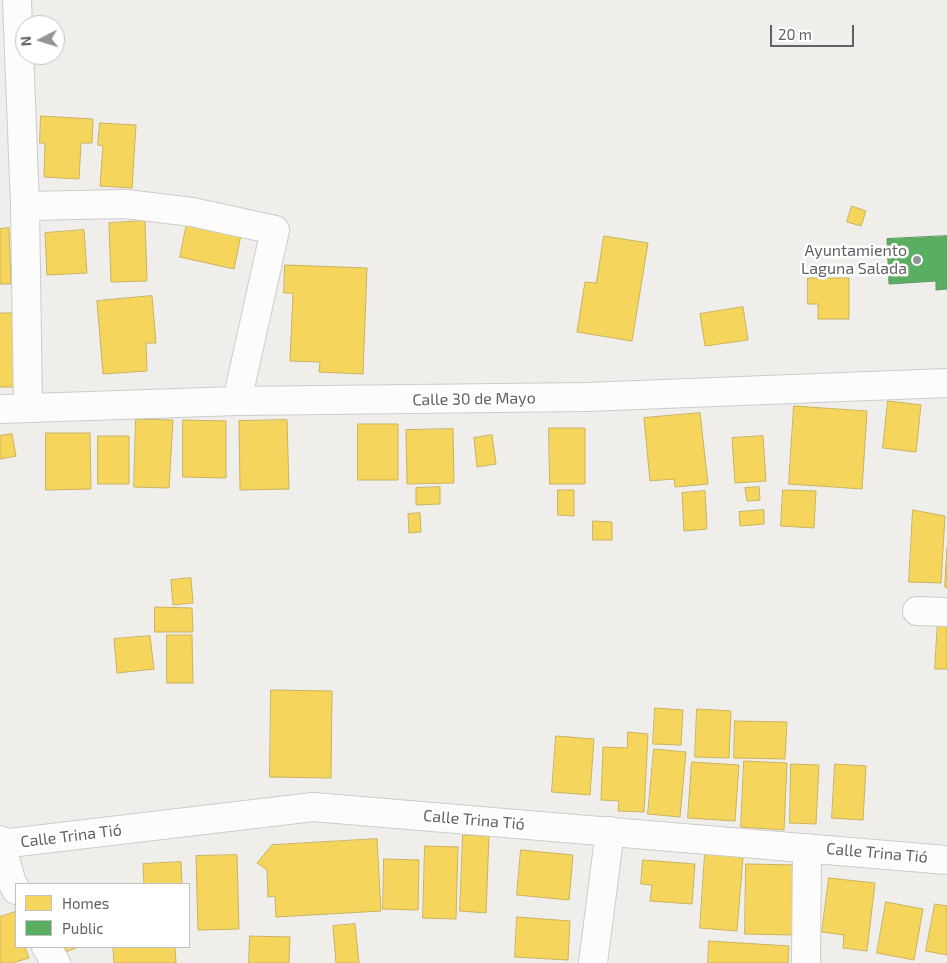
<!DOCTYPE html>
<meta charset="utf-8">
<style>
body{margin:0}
#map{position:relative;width:947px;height:963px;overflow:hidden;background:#efeeea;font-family:"Exo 2",sans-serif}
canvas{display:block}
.legend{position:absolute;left:15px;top:883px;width:175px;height:65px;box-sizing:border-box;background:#fff;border:1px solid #bfc1c3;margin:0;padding:6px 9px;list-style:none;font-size:15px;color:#5f6368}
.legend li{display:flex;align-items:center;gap:10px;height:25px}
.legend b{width:25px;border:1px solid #bfc1c3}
.north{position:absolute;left:15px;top:15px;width:50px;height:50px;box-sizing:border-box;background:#fff;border:1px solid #bfc1c3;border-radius:50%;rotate:265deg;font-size:14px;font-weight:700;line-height:20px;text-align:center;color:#5f6368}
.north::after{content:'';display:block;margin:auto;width:18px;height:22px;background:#919496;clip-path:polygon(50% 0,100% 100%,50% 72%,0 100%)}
.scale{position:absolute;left:770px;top:25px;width:84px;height:22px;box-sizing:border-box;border:2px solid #5f6368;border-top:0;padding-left:6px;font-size:15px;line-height:18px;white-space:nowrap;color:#5f6368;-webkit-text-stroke:4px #fff;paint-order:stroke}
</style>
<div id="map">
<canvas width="947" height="963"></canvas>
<ul class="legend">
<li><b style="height:14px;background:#f6d55c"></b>Homes</li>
<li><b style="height:14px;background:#5aae61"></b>Public</li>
</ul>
<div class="north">N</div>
<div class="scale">20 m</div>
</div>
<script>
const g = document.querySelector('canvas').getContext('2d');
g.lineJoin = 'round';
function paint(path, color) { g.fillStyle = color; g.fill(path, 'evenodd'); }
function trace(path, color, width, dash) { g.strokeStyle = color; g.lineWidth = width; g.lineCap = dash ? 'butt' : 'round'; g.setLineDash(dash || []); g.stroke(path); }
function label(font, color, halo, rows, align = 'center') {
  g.font = font + ' "Exo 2",sans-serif'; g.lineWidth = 5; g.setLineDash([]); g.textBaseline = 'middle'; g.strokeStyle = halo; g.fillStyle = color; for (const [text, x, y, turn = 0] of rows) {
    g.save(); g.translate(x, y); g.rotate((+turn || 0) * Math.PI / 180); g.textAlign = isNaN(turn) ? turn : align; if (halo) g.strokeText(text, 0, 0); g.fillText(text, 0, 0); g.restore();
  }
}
const homes = new Path2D(`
 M41,116L93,119L92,143H81L79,179L44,177L45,143H40Z
 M100,123L136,125L132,188L100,186L103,146L98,145Z
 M852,206L866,211L861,226L847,222Z
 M145,221L147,281L111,282L109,223Z
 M187,223L241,235L234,269L180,257Z
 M9,228L11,284H0V229Z
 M84,230L87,273L47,275L45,233Z
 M604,236L648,243L632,341L577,332L585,282L596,283Z
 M285,265L367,268L363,374L319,372L320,362L290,361L293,293H284Z
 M808,278H849V319H818V304H808Z
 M152,296L156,343H146L147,371L103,374L97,301Z
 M743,307L748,340L705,346L700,314Z
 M0,313H15L14,387H0Z
 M888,401L921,405L916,452L883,448Z
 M794,406L867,411L862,489L789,484Z
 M700,413L708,484L675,487L674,479L650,481L644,418Z
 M136,419L173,420L169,488L134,487Z
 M183,420L226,421V478L183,477Z
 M287,420L289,489L240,490L239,421Z
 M358,424H398V480H358Z
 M549,428H585V484H550Z
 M453,429L454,483L407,484L406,430Z
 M46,433H90L91,489L46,490Z
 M12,434L16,456L0,459V436Z
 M492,435L496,464L477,467L474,438Z
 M98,436H129V484H98Z
 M763,436L766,481L735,483L732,438Z
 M440,487V504L416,505V488Z
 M759,487L760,500L747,501L745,488Z
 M558,490H574V516L558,515Z
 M783,490L816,491L814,528L781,526Z
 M705,491L707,529L684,531L682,493Z
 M764,510V524L740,526L739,512Z
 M913,510L945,516L941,583L909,582Z
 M420,513L421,532L409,533L408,514Z
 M593,521L612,522V540H593Z
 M947,548V588L945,587Z
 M191,578L193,603L173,605L171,580Z
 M155,607L192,608L193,632H155Z
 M938,621H947V669H935Z
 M167,635H192L193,683H167Z
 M150,636L154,669L117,673L114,639Z
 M271,690L332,691L331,778L270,777Z
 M655,708L683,710L681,745L653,744Z
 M697,709L731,711L729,758L695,757Z
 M735,721L787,722L785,759L734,758Z
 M628,732L648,734L644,812L618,811L619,801L601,800L603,747L627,748Z
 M556,736L594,739L590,795L552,792Z
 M654,749L686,752L680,817L648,814Z
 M744,761L787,763L784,830L741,827Z
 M692,762L739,765L735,821L688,818Z
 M791,764L819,765L816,824L790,823Z
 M835,764L866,766L863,820L832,818Z
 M463,835L489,836L486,913L460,911Z
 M377,839L381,911L276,917L275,896L268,897L267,870L257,863L272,845Z
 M425,846L458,847L456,919L423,918Z
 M521,850L573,855L569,900L517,895Z
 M705,854L743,857L737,931L700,928Z
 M237,855L239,929L198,930L196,856Z
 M384,859L419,860L418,910L383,909Z
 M643,860L695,864L692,904L650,901L652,885L641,884Z
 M181,862L182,884H144L143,864Z
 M746,864L796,865L795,935L745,934Z
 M829,878L875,883L867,951L843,948L844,935L822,932Z
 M886,902L923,909L914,960L877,953Z
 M935,904L947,906V955L926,951Z
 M15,912L16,917V947H25L29,958L12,963H0V917Z
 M517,917L570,921L568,960L515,957Z
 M355,924L359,963H336L333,926Z
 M250,936L290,937L289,963H249Z
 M709,941L789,946L788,963H708Z
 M58,947H78L61,954Z
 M129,947H175L176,963H114L113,948Z`);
const public = new Path2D(`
 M947,236V289L936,290V281L889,284L887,239Z`);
const minor = new Path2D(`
 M17,0L25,206L28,408
 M25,206L126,204L192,212L275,230L237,401
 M0,409L237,401L586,397L947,383
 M917,611L947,612
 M0,840L11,880L16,890
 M1,844L313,807L947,860
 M46,947L56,963
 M593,963L610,831
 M806,963L807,848`);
const markers = [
 [917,260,5,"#919496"]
];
const poiNames = [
 ["Ayuntamiento",907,251],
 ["Laguna Salada",907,269]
];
const streetNames = [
 ["Calle 30 de Mayo",474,399,-1],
 ["Calle Trina Tió",474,820,5],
 ["Calle Trina Tió",71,836,-7],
 ["Calle Trina Tió",877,853,5]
];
paint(homes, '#f6d55c');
trace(homes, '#c9b360', 1);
paint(public, '#5aae61');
trace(public, '#5c9863', 1);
trace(minor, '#cbcccc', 30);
trace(minor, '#fdfcfc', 28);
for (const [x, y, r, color] of markers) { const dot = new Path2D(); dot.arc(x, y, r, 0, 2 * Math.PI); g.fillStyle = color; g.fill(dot); trace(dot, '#fff', 2); }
label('16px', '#5f6368', '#fff', poiNames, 'right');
label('16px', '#5f6368', '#fff', streetNames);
</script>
